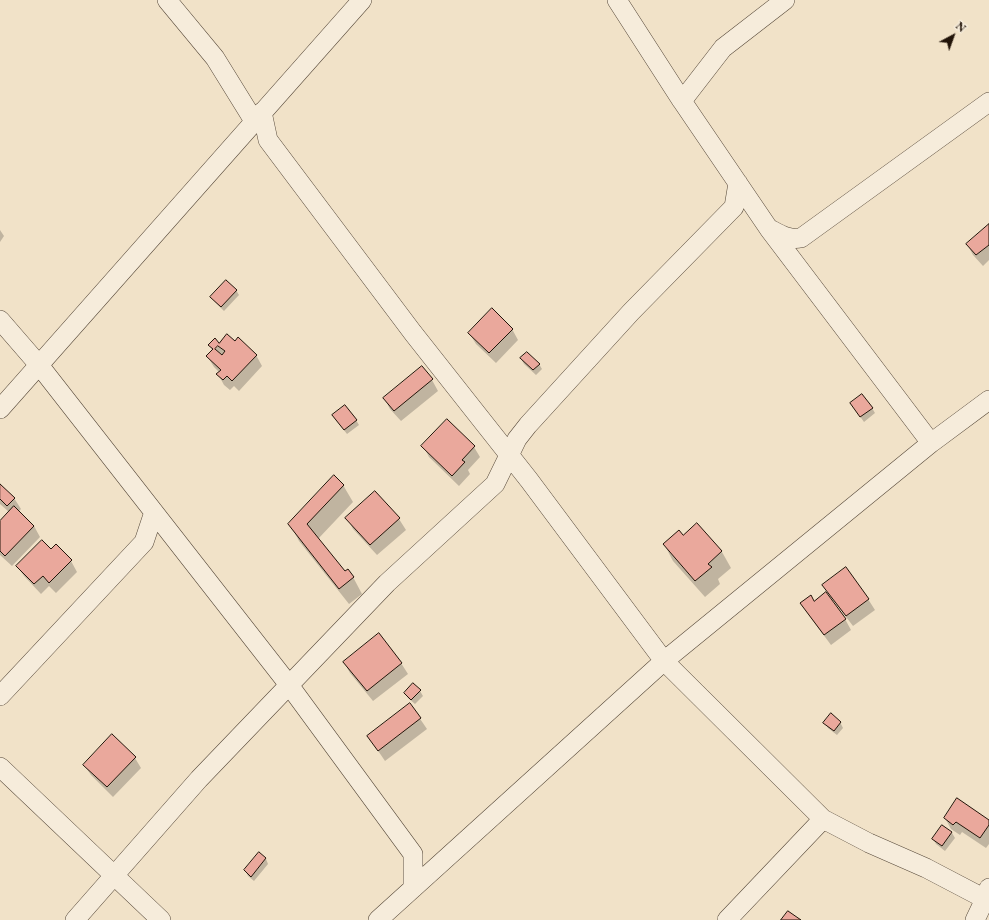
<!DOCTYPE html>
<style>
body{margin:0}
#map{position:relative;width:989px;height:920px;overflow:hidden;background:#f1e2c8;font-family:"EB Garamond",serif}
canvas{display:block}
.north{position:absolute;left:933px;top:16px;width:40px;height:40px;-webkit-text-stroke:3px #f6ecdb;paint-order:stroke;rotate:41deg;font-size:11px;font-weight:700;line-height:16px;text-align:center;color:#221409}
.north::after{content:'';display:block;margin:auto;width:14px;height:18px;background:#221409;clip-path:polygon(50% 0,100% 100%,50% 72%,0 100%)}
</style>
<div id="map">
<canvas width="989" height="920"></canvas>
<div class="north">N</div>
</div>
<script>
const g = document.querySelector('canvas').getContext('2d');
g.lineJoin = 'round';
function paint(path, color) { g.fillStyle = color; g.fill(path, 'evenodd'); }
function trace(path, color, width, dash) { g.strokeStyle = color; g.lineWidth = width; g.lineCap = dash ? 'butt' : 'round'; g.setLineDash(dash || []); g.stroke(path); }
const shadow = new Path2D(`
 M989,225V260L983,266L973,255L967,244Z
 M0,230L4,236L0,242Z
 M236,290L239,295L224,311L215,302L212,297Z
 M512,329L518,340L496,363L476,344L469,333Z
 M219,344L256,355L262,366L239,391L234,386L230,390L224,385L218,374L219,372L214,367L207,356L213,351L209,345Z
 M521,359L539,364L542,369L536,375L524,364Z
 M432,380L438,391L401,421L390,409L384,398Z
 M854,408H872L875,413L864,422Z
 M336,420H356L359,425L347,434Z
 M423,446L474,447L480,457L468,470L470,474L459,486L429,457Z
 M0,485L14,498L21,509L18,512L34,526L40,537L12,566L0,555V522L9,512L0,504Z
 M343,485L353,502L318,539L345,573L353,577L362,594L349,604L299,541L290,524Z
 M375,492L399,519L406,530L377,555L353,529L347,518Z
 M697,524L722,552L731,568L718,579L720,584L705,597L673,561L664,544L683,537Z
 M51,551L71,561L77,572L56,593L49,586L41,594L24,576L17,566Z
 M824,585L868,599L875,610L853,626L830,596Z
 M814,602L845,619L851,630L831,645L808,614L802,603Z
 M344,662L401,663L408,674L373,701L350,673Z
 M420,691L423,696L415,704L408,698L405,693Z
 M410,704L427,729L385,761L368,736Z
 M840,722L843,728L837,735L828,728L825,723Z
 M135,758L141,768L113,797L91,775L84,765Z
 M945,818L989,821V844L986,848L962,832L960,835L951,829Z
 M942,826L952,833L955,838L945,851L936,844L933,839Z
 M259,854L266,859L268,864L254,881L248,876L245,870Z`);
const building = new Path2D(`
 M989,224V245L976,255L966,244Z
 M226,280L237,290L221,307L210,297Z
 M492,308L513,329L489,353L468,333Z
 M227,334L235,341L238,337L257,355L232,381L227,376L223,380L216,374L221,370L206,356L213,349L208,345L215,338L219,343ZM218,346L225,351L222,355L215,349Z
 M527,352L540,364L533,370L520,358Z
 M422,366L433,379L394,411L383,398Z
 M862,394L873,408L860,417L850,403Z
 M345,405L357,420L344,430L332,415Z
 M447,419L475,446L462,460L465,462L452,476L421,446Z
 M334,475L344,485L307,524L345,571L348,569L354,577L339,589L288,524Z
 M0,484L15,498L7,506L0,499Z
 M375,491L400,518L370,545L345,518Z
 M14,506L34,526L5,556L0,551V521Z
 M697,523L722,551L708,564L712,567L695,581L663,544L679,530L683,535Z
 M42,540L51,549L56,544L72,560L49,583L43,576L34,584L16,566Z
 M846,567L869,599L846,616L822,585Z
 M826,592L846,619L824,635L800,603L811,595L814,601Z
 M379,633L402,663L367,691L343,662Z
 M413,683L421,690L411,700L404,693Z
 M410,703L421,718L378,751L367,736Z
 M831,713L841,722L834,731L823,723Z
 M112,734L136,757L107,787L83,765Z
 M957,798L989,820V825L980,838L956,822L953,825L944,818Z
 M942,825L952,832L942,846L932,839Z
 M259,852L266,858L251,877L244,870Z
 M788,911L801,920H781Z`);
const minor = new Path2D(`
 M167,0L215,58L254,121
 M617,0L682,101L769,229L931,443
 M682,101L723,48L785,0
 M262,112L268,140L413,333L529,480L664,661L823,819L869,843L926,868L989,901
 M770,229C781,235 789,240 801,238L989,102
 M0,320L39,365L289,685L413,854V888
 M0,409L362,0
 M0,696L144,542L154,512
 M0,767L161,920
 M75,920L199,779L387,583L495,484L517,439L528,425L631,312L734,207L738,183
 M378,920L664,661L931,443L989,400
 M727,920L823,819
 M975,920L985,899L989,888`);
paint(shadow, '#0003');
paint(building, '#eaa89c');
trace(building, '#221409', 1);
trace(minor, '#564839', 20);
trace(minor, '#f6ecdb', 19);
</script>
